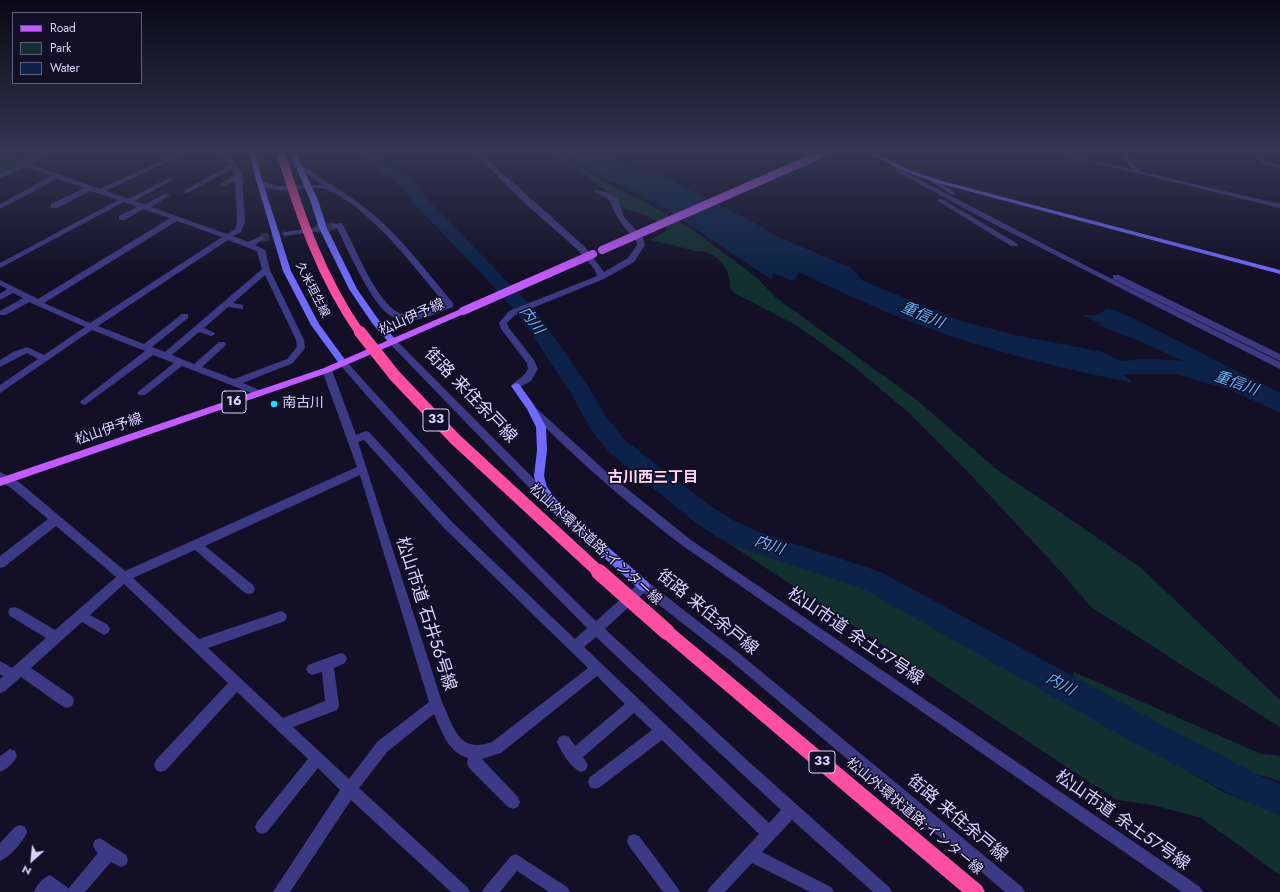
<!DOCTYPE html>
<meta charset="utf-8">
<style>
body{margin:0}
#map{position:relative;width:1280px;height:892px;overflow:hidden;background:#130f26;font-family:Jost,sans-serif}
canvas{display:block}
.legend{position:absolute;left:12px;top:12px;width:130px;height:72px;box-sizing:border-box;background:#130f26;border:1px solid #625e7d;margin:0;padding:5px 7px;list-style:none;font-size:12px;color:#d9d4ff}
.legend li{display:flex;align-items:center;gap:8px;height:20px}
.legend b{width:20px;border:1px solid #625e7d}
.north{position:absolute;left:12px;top:840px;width:40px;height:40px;-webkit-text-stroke:3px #130f26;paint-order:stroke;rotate:207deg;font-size:11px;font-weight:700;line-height:16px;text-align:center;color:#d9d4ff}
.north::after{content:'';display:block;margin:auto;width:14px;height:18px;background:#d9d4ff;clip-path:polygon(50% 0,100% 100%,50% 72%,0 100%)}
</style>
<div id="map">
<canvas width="1280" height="892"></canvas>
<ul class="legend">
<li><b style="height:5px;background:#c25bff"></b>Road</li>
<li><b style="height:11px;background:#12302f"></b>Park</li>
<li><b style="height:11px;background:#0c2248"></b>Water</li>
</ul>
<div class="north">N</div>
</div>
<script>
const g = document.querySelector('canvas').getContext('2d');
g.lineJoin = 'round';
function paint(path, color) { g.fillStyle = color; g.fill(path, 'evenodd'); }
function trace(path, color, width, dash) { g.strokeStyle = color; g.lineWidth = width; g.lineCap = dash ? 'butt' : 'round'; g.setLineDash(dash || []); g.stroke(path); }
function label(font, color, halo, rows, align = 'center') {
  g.font = font + ' Jost,"Noto Sans JP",sans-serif'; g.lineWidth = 3; g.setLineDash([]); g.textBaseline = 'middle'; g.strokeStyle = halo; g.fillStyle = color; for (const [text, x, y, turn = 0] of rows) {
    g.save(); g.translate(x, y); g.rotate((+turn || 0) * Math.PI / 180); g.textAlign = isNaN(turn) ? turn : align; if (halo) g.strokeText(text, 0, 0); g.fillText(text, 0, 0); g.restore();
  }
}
const green = new Path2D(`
 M546,153H556L608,184L652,206L690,228L756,277L774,296L917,400L995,468L1140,567L1280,700V727L1091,607L1063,574L967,471L908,412L852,365L796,325L736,294L730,288C731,268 716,250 696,251L651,240L666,231L667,227L646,215L622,208C614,189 565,165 546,153Z
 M0,156L21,166L0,176Z
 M719,537L833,577L872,586L1035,679L1223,792L1280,813V875L1201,818L1153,805L1117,800Z
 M1074,672L1261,754L1280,756V781L1253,773L1073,680Z`);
const water = new Path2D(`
 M562,153H607L643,171L659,174L753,222L774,235L851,268L863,281L962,321L1015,335L1103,352C1126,366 1124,359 1148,359C1159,359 1171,360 1182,361L1142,342L1098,325L1101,324L1082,315H1097L1108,308L1131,317L1280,393V413L1231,390L1176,374H1122L1133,383C1065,369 990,351 925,327C882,311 840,292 799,272L794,281L773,273L772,280L663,207L613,181L609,182L600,174H596Z`);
const river = new Path2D(`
 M359,153H375L417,185L430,202L535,310L588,386L607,418L626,441L709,505L733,520L759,532L881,572L1163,725L1256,774L1280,784V816L1234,796L1141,747L864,589L743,549L715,536L691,519L610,453L591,430L572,395L521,318L479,271L418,208L405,191Z`);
const streetTunnel = new Path2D(`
 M316,229L335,226
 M261,238L285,234`);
const street = new Path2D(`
 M0,153L24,161L43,153H50L49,154L30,164L100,189L177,153H184L183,154L106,191L128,199L169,178H173V180L134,201L145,204L165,194H169V196L151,207L227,234L235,229L237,222L235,181L223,186L220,184L235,175L234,168L187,193L182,192L230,165L215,153C228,151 239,165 242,176L245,222L241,232L233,236L248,242L261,236L265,238L255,245L265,250L270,270L304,340L305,348L293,363L243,383L262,391L264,393L259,396L182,366L145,395H139L137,393L139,391L174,363L153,355L85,405L82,404L80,402L82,400L145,351L92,330L0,393V385L38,359L27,353L0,367V360L13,352L27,347L44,355L85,327L29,302L6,315H0V311L23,298L13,293L0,300V294L7,289L0,285V280L38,299L170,218L143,209L125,220H119V216L137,207L124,202L0,268V263L118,200L90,191L57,208H51V204L84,188L57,179L0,209V204L51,176L26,167L0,179V174L21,165L0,156ZM177,221L222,237L90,323L44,303ZM228,240L257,251L262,269L165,352L152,347L188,318V314H182L144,344L98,326ZM265,275L296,340L297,347L287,359L234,379L202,367L225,346L226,344L225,342H219L194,364L172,355L199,332L211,336L214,335L215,333L204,328L228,307L243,309V305L233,303Z
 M474,153H480L585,247L604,272L628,258L637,245L636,240C630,233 622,226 618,218C609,204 614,198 594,192V190L606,192L618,199L624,217L643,238L645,245L634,262L604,279L515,315L507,323L509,328L534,360L538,369L531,381L516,389L511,386C517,378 523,379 528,369L527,363L501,329L499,323L509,311L597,276L595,270L579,251L528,206Z
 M1053,153H1062L1132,169L1120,153H1126L1133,164L1143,172L1280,204V208Z
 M1258,153H1262L1264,161L1280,165V169L1260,163L1256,157Z
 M295,162H299C321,180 347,193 369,211C401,237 426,271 453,303V307C439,312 424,320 409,320C403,320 396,319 391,316C372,306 347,248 337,228H332V224L342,223C354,244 379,310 403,314C418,317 432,309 445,304C415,268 387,230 349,202C343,199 337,193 331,191C308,181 277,200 257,182L260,180L277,186L322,185L295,164Z
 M890,162H894L903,171L1092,269L1280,362V369L992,223L899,173L890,164Z
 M931,177L933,178L957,194L952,195L929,180V178Z
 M938,199H942L1018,244L1017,246H1011L938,201Z
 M316,227L320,229L319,231L285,236L281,234L285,232Z
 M1113,275H1119L1280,354V361L1113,279Z
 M393,339L396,340L551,496L552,499L551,502L547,503L543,502L390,344L389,342L390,340Z
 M343,360L346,361C426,451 510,537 596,621L640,582L644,581L648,582L740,654L1022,887L1025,892H1005L732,662L644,593L605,629L748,761L889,887L892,892H873L792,820L762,852L831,887L834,892H810L752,863L725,892H707L710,887L759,834L662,740L600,787L595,789L590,787L588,782L590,777L652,730L634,713L583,757L588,765L586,770L581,772C571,768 561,752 557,742L559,737L564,735L569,737L575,746L625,704L597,676L501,753L482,759L518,797L520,802L518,807L513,809L508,807L469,768L467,763L468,758C448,752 442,732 434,714L387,752L359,788L467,887L470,892H451L351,800L290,892H273L340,790L318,768L267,832L262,834L257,832L255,827L257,822L308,759L237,692L166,770L161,772L156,770L154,765L156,760L228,683L124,584L90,615L108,625L110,629L108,633L104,635L82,622L31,668L72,696L74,701L72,706L67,708L62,706L21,677L5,691L0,693V679L3,676L0,674V661L12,668L46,638L10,616L8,612L10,608L14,607L18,608L55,630L116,577L56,526L4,567L0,568V556L48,519L11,488L0,481V472L19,482L125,571L357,467L322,370L327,367L332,370L356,435L366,431L369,432L452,522L575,639L587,628C502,543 419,456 340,365L338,363ZM364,440L444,528L588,668L492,742C458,754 454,727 442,702L358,442ZM360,475L429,702L377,742L349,779L293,727L337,710L339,705L334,668L345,663L347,659L345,655L341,653L308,665L306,669L308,673L312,675L322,672L325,701L283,718L208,648L285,621L287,617L285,613L281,611L199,639L133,578L195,550L245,593L249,594L253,593L255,589L253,585L205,546ZM596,637L669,706L781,810L769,823L584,647Z
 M532,406L535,407L611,476L691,540L1200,887L1203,892H1182L683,546C629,505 577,460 529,411L527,409Z
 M10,749L15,751L17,756C14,763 7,769 0,772V756Z
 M20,825L25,827L27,832C23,842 10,857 0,861V843L15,827Z
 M634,834L639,836L677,887L680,892H663L629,846L627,841L629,836Z
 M100,838L126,855L128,860L126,865L121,867L111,862L85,892H34C37,884 42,879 50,875L67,887L68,889L98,853L95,850L93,845L95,840Z
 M516,854L567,887L570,892H549L517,871L500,892H482L485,887L511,856Z`);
const secondary = new Path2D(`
 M250,153H256L260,173L291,271L319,324L346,361L348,363L346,365H340L311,325L283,271L254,173Z
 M290,153H296L318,200L327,228L357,289L378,319L396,340L397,342L396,344H390L372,323L349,289L319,228L310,200Z
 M868,153H875L910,170L942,181L1280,270V274L938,183L906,172Z
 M516,383L519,384L534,405L546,427L547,450L544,476L547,487L562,507L648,582L650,586L648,590L644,591L640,590L554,513L538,491L534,476L537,450L536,427L527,409L511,386Z`);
const primary = new Path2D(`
 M463,308L466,309V313L330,372L0,486V478L324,368Z`);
const highway = new Path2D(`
 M667,625L672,627L982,886L985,892H962L662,637L660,632L662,627Z`);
const primaryBridge = new Path2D(`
 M602,250L824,153
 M463,311L593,254`);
const highwayBridgeFar2 = new Path2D(`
 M281,153C300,216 322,279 360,333`);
const highwayBridgeFar1 = new Path2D(`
 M360,332L395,376L455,439L600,573`);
const highwayBridge = new Path2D(`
 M599,572L667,632`);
const markers = [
 [274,404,4,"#00e5ff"]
];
const farStreetnames = [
 ["久米垣生線",312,290,63]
];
const shields = [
 [234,402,24],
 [436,420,26],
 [822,762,26]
];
const shieldNames = [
 ["16",234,402],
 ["33",436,420],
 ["33",822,762]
];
const streetNames = [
 ["松山伊予線",412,318,-24],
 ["松山伊予線",109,430,-19],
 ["松山外環状道路;インター線",595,545,42],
 ["松山外環状道路;インター線",914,817,40]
];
const poiNames = [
 ["南古川",282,404]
];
const waterNames = [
 ["重信川",922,316,23],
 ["内川",531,321,54],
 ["重信川",1236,384,20],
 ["内川",769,546,19],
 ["内川",1060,685,29]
];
const neighbourhoodNames = [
 ["古川西三丁目",653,478]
];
const nearStreetnames = [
 ["街路 来住余戸線",470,396,46],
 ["街路 来住余戸線",707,613,39],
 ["松山市道 石井56号線",425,614,72],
 ["松山市道 余土57号線",855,637,34],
 ["街路 来住余戸線",957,819,40],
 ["松山市道 余土57号線",1122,821,35]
];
paint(green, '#12302f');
paint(water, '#0c2248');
paint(river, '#0c2248');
trace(streetTunnel, '#312d47', 8, [8, 3.5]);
paint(street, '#3d3a85');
paint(secondary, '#6f6bff');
paint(primary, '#c25bff');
paint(highway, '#ff4fa3');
trace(primaryBridge, '#c25bff', 8);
trace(highwayBridgeFar2, '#ff4fa3', 9);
trace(highwayBridgeFar1, '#ff4fa3', 12);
trace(highwayBridge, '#ff4fa3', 16);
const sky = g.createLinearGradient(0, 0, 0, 277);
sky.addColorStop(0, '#0a0815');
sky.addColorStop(0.55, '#333752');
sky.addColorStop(1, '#33375200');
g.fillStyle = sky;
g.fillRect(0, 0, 1280, 277);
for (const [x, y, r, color] of markers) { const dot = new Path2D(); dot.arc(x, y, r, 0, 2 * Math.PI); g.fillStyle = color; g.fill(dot); trace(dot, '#130f26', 1.5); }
label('12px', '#d9d4ff', '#130f26', farStreetnames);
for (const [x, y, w] of shields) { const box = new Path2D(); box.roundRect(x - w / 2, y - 11, w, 22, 3); g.fillStyle = '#130f26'; g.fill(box); trace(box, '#d9d4ff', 1); }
label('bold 13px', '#d9d4ff', null, shieldNames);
label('14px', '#d9d4ff', '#130f26', streetNames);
label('14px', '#d9d4ff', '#130f26', poiNames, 'left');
label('italic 15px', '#62b6ff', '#130f26', waterNames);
label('bold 15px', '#ffd6f0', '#130f26', neighbourhoodNames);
label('17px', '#d9d4ff', '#130f26', nearStreetnames);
</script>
